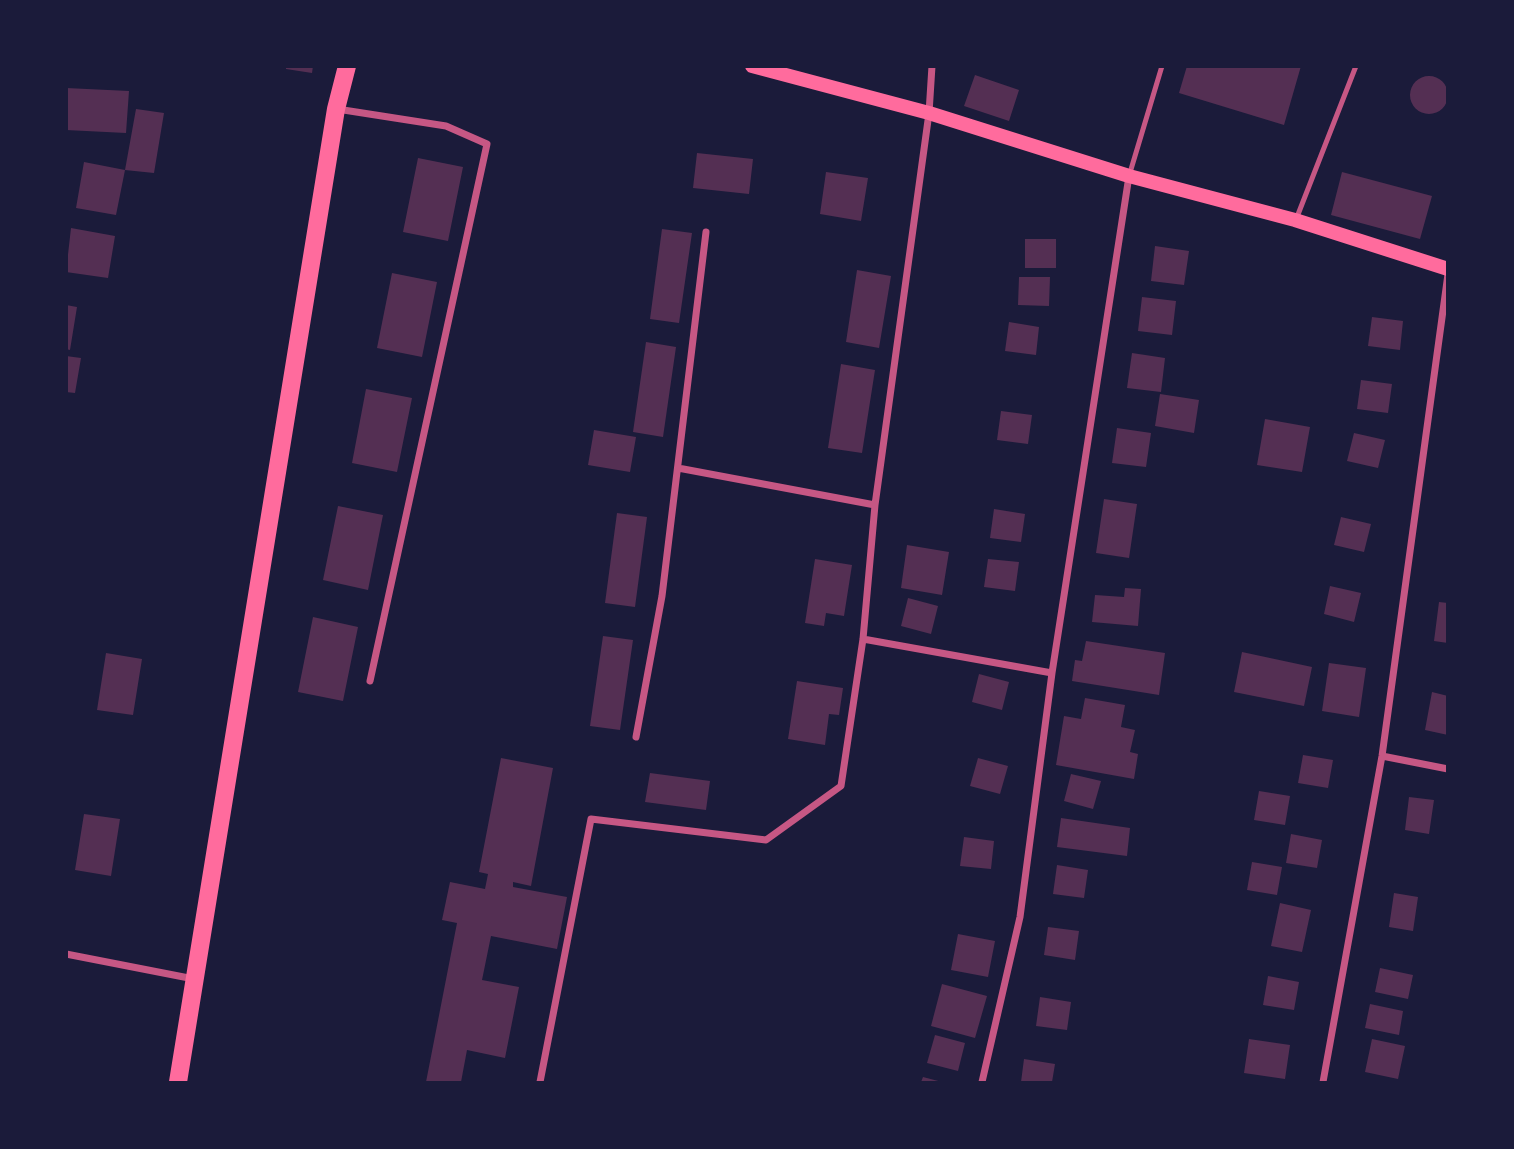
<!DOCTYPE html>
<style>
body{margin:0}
#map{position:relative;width:1514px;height:1149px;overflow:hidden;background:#1b1b3a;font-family:"Times New Roman",serif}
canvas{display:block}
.frame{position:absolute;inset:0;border:68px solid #1b1b3a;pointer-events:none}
</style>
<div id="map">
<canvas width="1514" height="1149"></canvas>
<div class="frame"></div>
</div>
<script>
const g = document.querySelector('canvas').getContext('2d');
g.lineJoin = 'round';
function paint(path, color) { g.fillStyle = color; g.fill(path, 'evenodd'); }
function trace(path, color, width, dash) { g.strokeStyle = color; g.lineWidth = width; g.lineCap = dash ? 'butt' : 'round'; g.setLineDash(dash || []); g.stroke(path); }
const building = new Path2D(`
 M286,66H313L312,73L286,69Z
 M1187,66H1301L1284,125L1179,93Z
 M975,75L1019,90L1009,121L964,106Z
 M1410 95a19 19 0 1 1 38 0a19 19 0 1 1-38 0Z
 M66,88L129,91L126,133L66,130Z
 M136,109L164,113L154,173L125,170Z
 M697,153L753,159L749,194L693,188Z
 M418,158L463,167L448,241L403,232Z
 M84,162L125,170L116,215L76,208Z
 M826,172L868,178L861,221L820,214Z
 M1342,172L1432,196L1420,239L1331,215Z
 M71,228L115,236L108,278L66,272Z
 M662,229L692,233L679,323L650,319Z
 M1025,239H1056V268H1025Z
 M1155,246L1189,251L1184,285L1151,281Z
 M857,270L891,276L879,348L846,342Z
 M392,273L437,282L422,357L377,348Z
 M1019,277H1050L1049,306L1018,305Z
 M1142,297L1176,301L1172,335L1138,331Z
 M66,305L77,307L70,350L66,349Z
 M1372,317L1403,321L1400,350L1368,346Z
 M1009,322L1039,327L1036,355L1005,351Z
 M646,342L676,347L663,437L633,432Z
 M1132,353L1165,358L1161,392L1127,388Z
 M66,356L81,358L75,393L66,392Z
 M841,364L875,370L862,453L828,448Z
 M1361,380L1392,384L1388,413L1357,409Z
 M366,389L412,398L397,472L352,463Z
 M1160,394L1199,400L1194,433L1155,426Z
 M1001,411L1032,415L1028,444L997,440Z
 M1265,419L1310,427L1302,472L1257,465Z
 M1117,428L1151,433L1146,467L1112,463Z
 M594,430L636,437L630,472L588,465Z
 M1354,433L1385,440L1378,468L1347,461Z
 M1104,499L1137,504L1129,558L1096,553Z
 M338,506L383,515L368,590L323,580Z
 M994,509L1025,514L1021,542L990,538Z
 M617,513L647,517L635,607L605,603Z
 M1341,517L1371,524L1364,552L1334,545Z
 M907,545L949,552L942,595L901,588Z
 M815,559L852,565L844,616L826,613L824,626L805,623Z
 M988,559L1019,562L1015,591L984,587Z
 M1330,586L1361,593L1354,622L1324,614Z
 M1125,588L1141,589L1138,626L1092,622L1095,595L1124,597Z
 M908,598L938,606L931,634L901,626Z
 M1439,602L1448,603V643L1434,641Z
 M313,617L358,627L343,701L298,692Z
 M603,636L633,640L620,730L590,726Z
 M1086,641L1165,653L1159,695L1072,681L1075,660L1082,661Z
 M1242,652L1312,667L1304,706L1234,692Z
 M106,653L142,659L133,715L97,710Z
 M1329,663L1366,668L1359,717L1322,711Z
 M979,674L1009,682L1002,710L972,702Z
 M797,681L843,688L839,715L829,714L825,745L788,739Z
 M1432,692L1448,696V735L1425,730Z
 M1085,698L1125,705L1121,727L1135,730L1130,752L1138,754L1134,779L1056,765L1064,716L1081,719Z
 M1303,755L1333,760L1328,788L1298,783Z
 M501,758L553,768L531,886L513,882V887L567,897L557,949L491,936L482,980L519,987L505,1058L467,1050L461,1082H426L457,923L442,920L450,882L485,889L488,874L479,872Z
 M978,758L1008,766L1000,794L970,786Z
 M650,773L710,781L706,810L645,802Z
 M1071,774L1101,781L1093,809L1064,801Z
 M1259,791L1290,796L1285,825L1254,820Z
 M1409,797L1434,800L1429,834L1405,830Z
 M84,814L120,819L111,876L75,870Z
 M1061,818L1130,828L1127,856L1057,847Z
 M1291,834L1322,840L1317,868L1286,863Z
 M964,837L994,841L991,869L960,866Z
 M1252,862L1282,867L1277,895L1247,890Z
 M1057,865L1088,870L1084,898L1053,894Z
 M1394,893L1418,897L1413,931L1389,927Z
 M1280,903L1311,910L1302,952L1271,946Z
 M1048,927L1079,931L1075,960L1044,955Z
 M958,934L995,941L988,977L951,970Z
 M1380,968L1413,975L1408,999L1375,992Z
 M1268,976L1299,982L1294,1010L1263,1005Z
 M942,984L987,996L975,1038L931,1026Z
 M1040,997L1071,1002L1067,1030L1036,1026Z
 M1370,1004L1403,1011L1399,1035L1365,1028Z
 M935,1035L965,1043L958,1071L927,1063Z
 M1249,1039L1290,1045L1285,1079L1244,1073Z
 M1372,1039L1405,1046L1398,1079L1365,1072Z
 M1024,1059L1055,1064L1052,1082H1021Z
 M923,1077L942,1082H921Z`);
const service = new Path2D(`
 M1129,176L1162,66
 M1297,217L1356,66`);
const minor = new Path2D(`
 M337,109L446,126L487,144L370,681
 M678,468L875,505
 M863,639L1052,673
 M636,737L662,596L706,232
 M1382,756L1448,769
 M66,954L194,979
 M540,1082L591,819L766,840L841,786L863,639L875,505L929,113L932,66
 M982,1082L1020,917L1052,673L1129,176
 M1323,1082L1382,756L1448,274`);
const secondary = new Path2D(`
 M752,66L929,113L1129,176L1295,220L1448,269`);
const primary = new Path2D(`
 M178,1082L336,109L347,66`);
paint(building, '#542f53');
trace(service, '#c65784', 5);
trace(minor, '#c65784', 7);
trace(secondary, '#ff6b9d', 14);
trace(primary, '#ff6b9d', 18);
</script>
